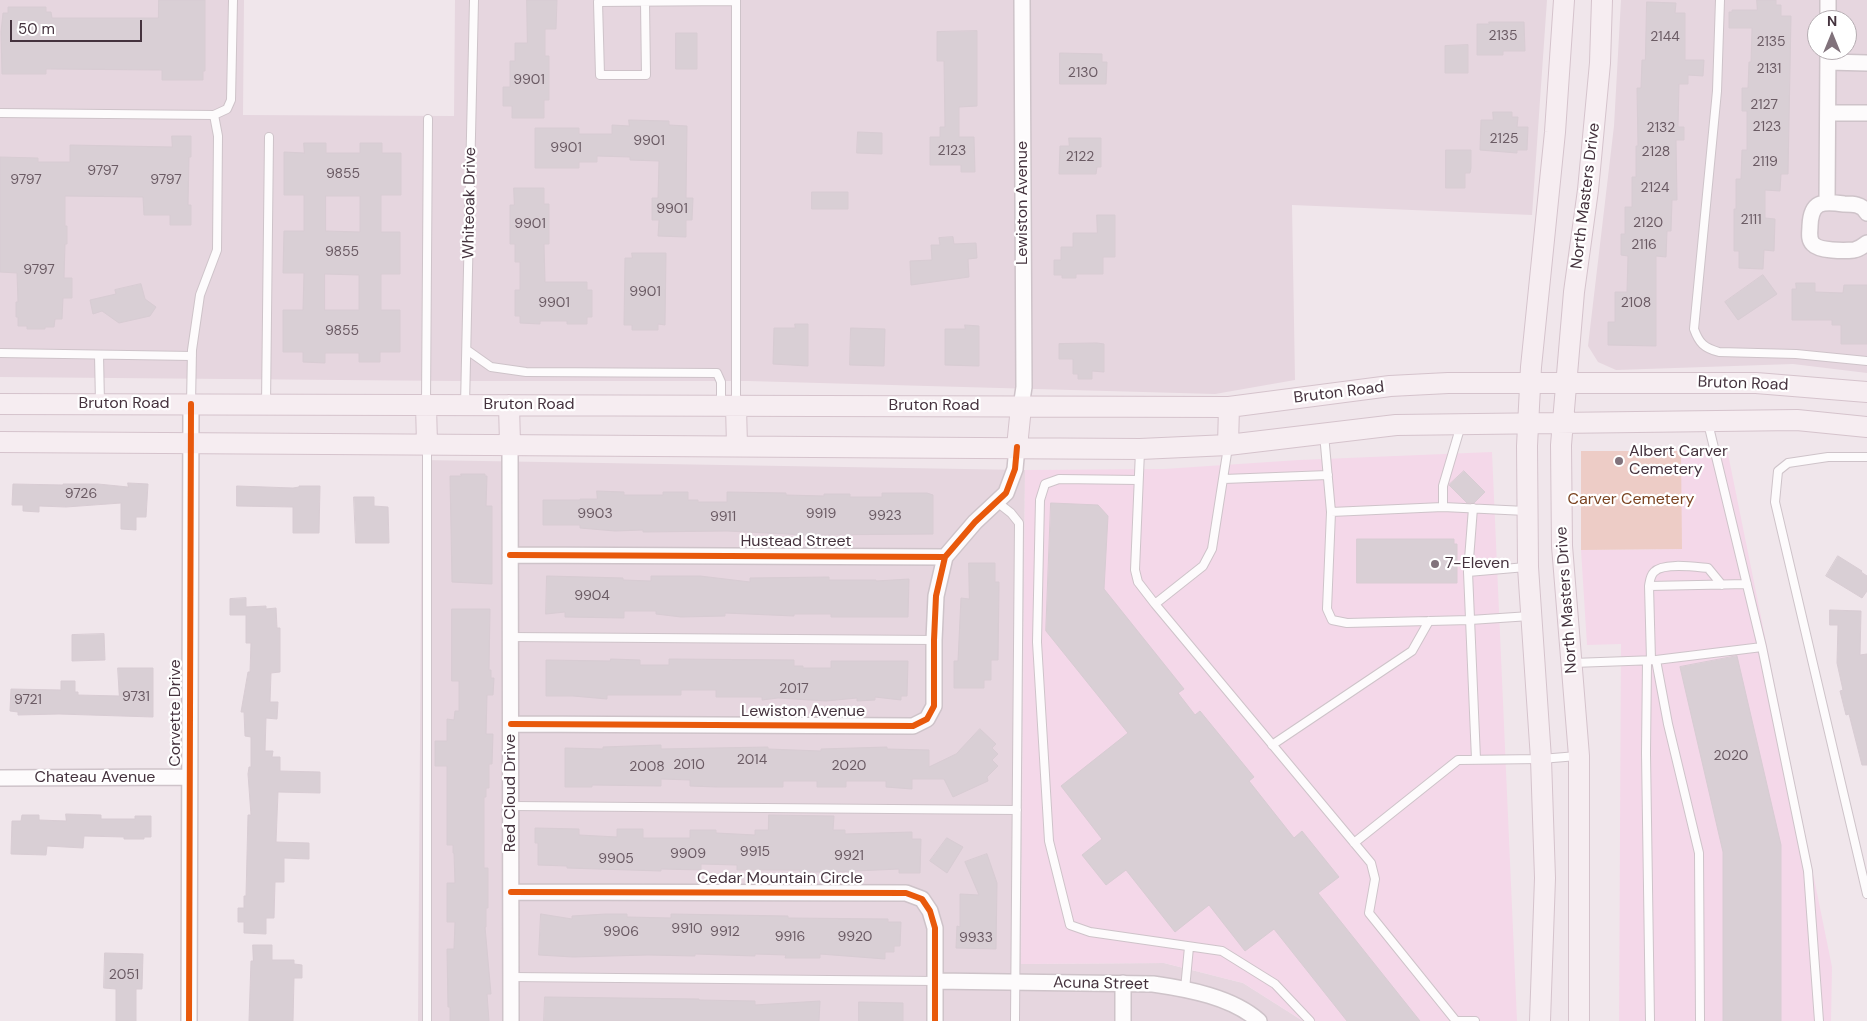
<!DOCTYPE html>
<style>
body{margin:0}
#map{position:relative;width:1867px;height:1021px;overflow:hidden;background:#f0e6eb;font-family:"DM Sans",sans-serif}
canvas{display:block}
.north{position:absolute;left:1807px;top:10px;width:50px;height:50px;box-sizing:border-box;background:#fff;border:1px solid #b5adb2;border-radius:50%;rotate:0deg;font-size:14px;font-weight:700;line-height:20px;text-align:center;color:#45333e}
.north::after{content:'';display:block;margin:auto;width:18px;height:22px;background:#81727b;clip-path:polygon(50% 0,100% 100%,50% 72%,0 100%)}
.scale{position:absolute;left:10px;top:20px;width:132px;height:22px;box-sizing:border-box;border:2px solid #45333e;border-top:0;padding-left:6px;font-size:15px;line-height:18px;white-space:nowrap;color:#45333e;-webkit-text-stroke:4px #fff;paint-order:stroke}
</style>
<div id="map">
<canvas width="1867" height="1021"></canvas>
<div class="north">N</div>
<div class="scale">50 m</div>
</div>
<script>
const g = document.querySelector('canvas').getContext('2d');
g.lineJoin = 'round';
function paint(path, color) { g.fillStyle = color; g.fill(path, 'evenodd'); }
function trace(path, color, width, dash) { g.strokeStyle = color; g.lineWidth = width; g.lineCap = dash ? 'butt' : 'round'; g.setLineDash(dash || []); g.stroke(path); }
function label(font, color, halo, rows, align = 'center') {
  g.font = font + ' "DM Sans",sans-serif'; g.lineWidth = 4.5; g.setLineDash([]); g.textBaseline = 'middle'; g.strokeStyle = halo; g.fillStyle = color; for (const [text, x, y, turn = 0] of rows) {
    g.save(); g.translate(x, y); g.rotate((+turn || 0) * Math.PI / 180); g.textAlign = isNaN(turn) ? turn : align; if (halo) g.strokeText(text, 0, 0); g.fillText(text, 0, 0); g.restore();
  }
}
const residential = new Path2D(`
 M0,0H244L243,115L454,116L455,0H1547L1532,215L1292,205L1295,380L1215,394L748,381H454L0,377Z
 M1621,0H1867V373L1793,364L1616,370L1598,362L1588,346L1614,126ZM1817,20H1847V50H1817Z
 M422,460L1025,470L1021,964L1164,963L1243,983L1303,1021H418Z`);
const commercial = new Path2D(`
 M1727,449L1832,967L1831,1021H1619L1621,644L1587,645L1581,550L1681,549V451Z
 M1492,452L1517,1021H1303L1243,983L1164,963L1021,964L1025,470L1164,469L1299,460Z`);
const green = new Path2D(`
 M1581,451H1681L1682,549L1581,550Z`);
const building = new Path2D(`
 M159,0H205V71H203V80H162V70H159L51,69H46V74H2L1,32L3,13H8V7H46V12H51L52,18H158Z
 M527,0H557L556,29H545V56H549V100H544V118H512V106H503V87H510V61H515V43H527Z
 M1757,0H1776V5H1781V16H1791L1788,174H1781L1780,191L1765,190V218L1775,219L1774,251L1764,250L1763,269L1739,268V251H1734V209H1736V179H1741L1742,150H1747V111H1742V88H1748L1749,62H1751L1752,28H1729V12H1732V10H1757Z
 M1647,2L1676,3L1675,13H1685V60H1704L1703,76L1688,75V84H1679L1678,127H1684V140H1676L1677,200H1672L1671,231H1667L1666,257L1656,256V346L1608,345V322H1615V292H1627L1628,256L1621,255V234H1625V207H1632V177H1636V146H1638L1637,88H1641L1642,60H1645Z
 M1489,22H1524L1525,51H1503V55H1477V24H1489Z
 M977,31V106L959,107V137H974L975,172H961V165H930V137H940V127H945L944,61H937V32Z
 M676,33H697V69H676Z
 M1468,45V73H1445V46Z
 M1060,53L1102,54V62H1107L1106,84H1060Z
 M1493,112H1512V117H1518L1517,127H1528L1527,150H1517V153L1480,150L1481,120H1493Z
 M629,120L669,121V125L687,126L686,198H693L692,220H686V237L658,236L659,220H652V198H658L659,161L630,160V157L597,156V162H579V168H535V128H579V134H612V125L629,126Z
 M858,132L882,133V154L857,153Z
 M172,136H191V157H189L188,205H191V225H170V215H144L143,197L65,196V226H67V244H65L64,278H72V298H63L62,319H55L54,327H45V329H27V326H18V317H16V302H18L17,273L0,272V157L38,158V162H70V145L172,147Z
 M1069,138H1101V167H1097L1096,174H1059L1060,146H1069Z
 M304,143H326V153H360V143H382V153H401V195H381V232H400V274H381V310H400V352H380V362H359V353H325V363L303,362V352H283V310H303L304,273H283L284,231H304V195H284V152L304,153ZM326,196H360V232L326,231ZM325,274L359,275V310H325Z
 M1446,150H1471V168L1470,173H1465V188H1446Z
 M514,188H544V204H549V244H544L545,282H587V290H592V317H587V324H567V321H540V324L520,323V316H515V290H520V262H515V244H510V205H514Z
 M812,192H848V209H812Z
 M1097,215H1115V257H1103V274H1076V278H1062V275H1054V260H1061V247H1073V233H1097Z
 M953,237L954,244L976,243L977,258L968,259L969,277L911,285L910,261L932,260L931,245H940L939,238Z
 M632,253H666L665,325L658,324V330H632V325H624L625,258H632Z
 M1763,275L1777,294L1738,320L1725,302Z
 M1796,283H1815V292L1843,293L1844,285H1867V344H1841V325H1832V320H1792V289H1796Z
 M141,284L145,299L156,307L150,316L119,323L102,311L93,314L90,300L116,294L115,290Z
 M795,324H808V366L773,364L774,328H795Z
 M965,325L979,326V366L945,365V329H965Z
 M851,328L885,329L884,366L850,365Z
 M1097,343L1104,344V372L1092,371V379H1078V374H1073V359H1059V344Z
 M1464,471L1485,492L1474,503H1467L1449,485Z
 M461,474H485V476H487L486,506H492V584L452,582L450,476H461Z
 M128,483L148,484L146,517H136V530L121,529V503L66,507L39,506V512L23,511V505H12L13,484L63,485V484H98L128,487Z
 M237,486L293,488L299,487V486H320L319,533H293V507L237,506Z
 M597,491L624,492V495H663V492H688V500H698V502H727V492L786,493V495L824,496V494H850V497H882V493H927L933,495V534L805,535L727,531L643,532V530L615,531L580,528V525H543V500H580V499H597Z
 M354,497H374V506L388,507L389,543H356Z
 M1051,503L1098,505L1108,516L1104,589L1184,689L1178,693L1195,715L1200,711L1254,777L1249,781L1294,838L1302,831L1339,877L1318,893L1420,1021H1347L1274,929L1245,951L1209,905L1175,932L1126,870L1106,885L1082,855L1102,839L1061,786L1128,733L1046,631Z
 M1357,539H1454V544H1457V583H1357Z
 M1838,556L1862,571L1861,572L1867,576V591L1862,598L1826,576Z
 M969,563H995V582H999V586L998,660H991V680H984V688H954V661H958L961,598L969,599Z
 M547,576L623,578V580L651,581V576H700L750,582V578L829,577V580H876V581L909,579L908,617H831V614H794V616L725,613V616L681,617L656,614V611H624V618L565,617V612L546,614Z
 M246,598V607L266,606V609L276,608L277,628H280V672L271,673L270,702H278L277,719L266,718L265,751H273L272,757H280V771L320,772V793L278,792L276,842L309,843V859L284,858V882H275L274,918H266V934L244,933V922H238V908H244V896H246L248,815H251L248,774L249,767H251V737L245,736L244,712H241L248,672H250L251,643H246V615H230V599Z
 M452,609H490L489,670H491V678H494L493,695H487L486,734H493L492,764H489V788H486V797H484V868H488V908H486V927H485L491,994H487L489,1021H450V1007H448L447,949H454L455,922H447V883H455L454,853H453V845H447V766H435V741H447V719L454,720L455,711H459V681H452Z
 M1830,610L1861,611L1860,655L1867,654V765H1862L1849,714L1846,715L1840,691L1843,690L1837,663L1838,625H1830Z
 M104,634L105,660L72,661V635Z
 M1737,656L1781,845V1021H1723V852L1680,667Z
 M611,659L640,660V665H669V659L794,660V666H803V668H831V661H908L907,696H901V700L875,697V700L857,701V698L826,701L778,698L762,700V697H716V690H681V695H607V699L573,696H546V660L610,661Z
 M118,668H153V717L59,714L18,715V712L10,711L11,689L61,690V681H75V692H78V695L119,696Z
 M980,729L996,744L992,748L998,754L992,760L998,766L987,777L988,781L953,797L944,779H912V789L886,787V781H846V787H817V781H783V787H717L690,786V780L661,779V786L592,785V787H565V748L603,749V747L661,745V749L768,747V749L821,751V749L887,747V749L929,750V767L956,754Z
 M66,814L101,815V819H135V816H151V837H144V839H124V837L84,836L83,848L47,846L46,855L11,854L12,821H21L22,815H39V820L66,821Z
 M769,815L834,816L833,830H845V834L912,832V839H921L920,873H899V869L834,872H800V870H737V865L701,864V870L661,869V871L567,868V866L538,865V843H535V828L579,829V835L617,837V829H643V838H690V830H716V833L755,835V830H768Z
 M947,838L963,847L947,873L930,861Z
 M987,854L997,883L996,949L956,948L957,926L960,927V894L979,895L965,862Z
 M541,914L572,919V916L606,914H627V917L671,918V914L788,916V918L888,919V922H901L900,946H894V952H885V959L820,954V958H785L786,955L755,954V956L695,954V956L648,955L573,957L539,955Z
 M253,945H272V960H294V964L302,965V978H294L293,1021H249L251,961H253Z
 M105,953L143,954L142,989H136V1021H116V989L104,988Z
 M545,997L699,999V1000L755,1001V1005L820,1001L819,1021H544Z
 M859,1002L903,1003V1021H859Z`);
const lane = new Path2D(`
 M1720,0L1717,91L1694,329C1699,343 1704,348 1719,352L1796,354L1867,361
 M645,2L646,75H600L598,2L736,1
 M0,113L214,115L227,109L231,100L233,0
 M467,350L491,367L526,372L717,373L721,382V406
 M0,353L192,356
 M99,355L100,403
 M426,403L428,119
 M191,404L192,350L200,295L217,250L218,136L214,115
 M266,405L269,137
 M465,405L474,0
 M736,405V0
 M1708,423L1762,647L1808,871L1819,1021
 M1461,425L1443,486V507L1526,511
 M1324,434L1331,512L1327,609L1332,620L1347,623L1470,620L1530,616
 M427,446V1021
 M1140,451L1135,570L1138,582L1155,604L1371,863L1375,879L1369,913L1456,1021H1475
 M1867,457H1828L1788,463L1778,471L1775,502L1867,894
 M1224,479L1328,475
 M1138,480L1059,479L1045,484L1040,500L1037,642L1049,841L1070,925L1090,932L1222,951L1275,984L1310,1021
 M997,502L1011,513L1019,523L1015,1021
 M1473,508L1468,572L1526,567
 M1331,512L1443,507
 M1468,572L1476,759
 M1649,586L1747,584
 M1155,604L1203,566L1212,549L1228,447
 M510,637L934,640
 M1651,660L1649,586C1650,581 1650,576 1654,572C1663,562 1696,567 1708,568L1722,585
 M1656,660L1762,647
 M1647,661L1646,753L1650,1021
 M1573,663L1656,660L1668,724L1699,853L1700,1021
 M1272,745L1412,651L1429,621
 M512,806L1017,810
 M1354,843L1458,760L1541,759L1577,756
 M512,977L935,981
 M1185,989L1189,947`);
const street = new Path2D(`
 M1828,20V0
 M1828,62L1867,63
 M1828,113H1867
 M1827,202L1828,50
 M1867,213C1862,204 1853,204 1844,204C1822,201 1811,201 1810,226C1810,232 1808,239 1813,244C1819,251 1844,251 1854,250C1859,249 1863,246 1867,243
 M1021,407L1024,387L1022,0
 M510,444L511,1021
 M510,555L945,557
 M511,724L913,726L927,719L934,706V640L936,596L945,557L975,522L1006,493L1015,469L1017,447
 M0,778L189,777
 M511,892L906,893L922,899L930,911L935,928V1021
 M935,981L1153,984C1188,989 1232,997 1259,1021
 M1123,983V1021
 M189,1021L191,404`);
const secondary = new Path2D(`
 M0,404L1229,407L1390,386L1448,383H1756L1867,392
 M426,405L427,444
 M509,405L510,444
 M736,406L737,446
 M0,442L1140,449L1228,445L1396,425L1797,420L1867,427
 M1228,445L1229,407
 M1017,447L1021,407
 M1540,1021L1545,878L1541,759L1528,567L1527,446L1531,367L1555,132L1564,0
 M1579,1021V756L1562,546L1561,445L1574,292L1588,190L1600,63L1602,0`);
const cycleway = new Path2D(`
 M510,555L945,557
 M511,724L913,726L927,719L934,706V640L936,596L945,557L975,522L1006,493L1015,469L1017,447
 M511,892L906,893L922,899L930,911L935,928V1021
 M189,1021L191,404`);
const markers = [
 [1619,461,5,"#81727b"],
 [1435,564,5,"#81727b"]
];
const numberNames = [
 ["2135",1503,36],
 ["2144",1665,37],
 ["2135",1771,42],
 ["2131",1769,69],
 ["2130",1083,73],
 ["9901",529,80],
 ["2127",1764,105],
 ["2123",1767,127],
 ["2132",1661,128],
 ["2125",1504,139],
 ["9901",649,141],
 ["9901",566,148],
 ["2123",952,151],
 ["2128",1656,152],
 ["2122",1080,157],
 ["2119",1765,162],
 ["9797",103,171],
 ["9855",343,174],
 ["9797",26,180],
 ["9797",166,180],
 ["2124",1655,188],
 ["9901",672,209],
 ["2111",1751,220],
 ["2120",1648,223],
 ["9901",530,224],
 ["2116",1644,245],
 ["9855",342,252],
 ["9797",39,270],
 ["9901",645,292],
 ["9901",554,303],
 ["2108",1636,303],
 ["9855",342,331],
 ["9726",81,494],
 ["9903",595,514],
 ["9919",821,514],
 ["9923",885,516],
 ["9911",723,517],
 ["9904",592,596],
 ["2017",794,689],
 ["9731",136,697],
 ["9721",28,700],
 ["2020",1731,756],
 ["2014",752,760],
 ["2010",689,765],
 ["2020",849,766],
 ["2008",647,767],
 ["9915",755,852],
 ["9909",688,854],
 ["9921",849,856],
 ["9905",616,859],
 ["9910",687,929],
 ["9906",621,932],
 ["9912",725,932],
 ["9916",790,937],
 ["9920",855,937],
 ["9933",976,938],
 ["2051",124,975]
];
const streetNames = [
 ["North Masters Drive",1586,196,-83],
 ["Whiteoak Drive",470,203,-89],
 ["Lewiston Avenue",1023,203,-90],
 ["Bruton Road",1743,384,2],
 ["Bruton Road",1339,393,-7],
 ["Bruton Road",124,404],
 ["Bruton Road",529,405],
 ["Bruton Road",934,406],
 ["Hustead Street",796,542],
 ["North Masters Drive",1567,600,-94],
 ["Lewiston Avenue",803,712],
 ["Corvette Drive",176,713,-90],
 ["Chateau Avenue",95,778],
 ["Red Cloud Drive",511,793,-90],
 ["Cedar Mountain Circle",780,879],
 ["Acuna Street",1101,984,1]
];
const poiNames = [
 ["Albert Carver",1629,452],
 ["Cemetery",1629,470],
 ["7-Eleven",1445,564]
];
const parkNames = [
 ["Carver Cemetery",1631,500]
];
paint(residential, '#e6d6df');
paint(commercial, '#f4d8e9');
paint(green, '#edccc6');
paint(building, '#d9cfd5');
trace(building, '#d8ccd3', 1);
trace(lane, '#cec3c9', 10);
trace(street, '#cec3c9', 18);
trace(secondary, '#d5c3cc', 22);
trace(lane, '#fdfbfc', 8);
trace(street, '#fdfbfc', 15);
trace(secondary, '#f6edf1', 20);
trace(cycleway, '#e8590c', 6);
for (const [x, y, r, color] of markers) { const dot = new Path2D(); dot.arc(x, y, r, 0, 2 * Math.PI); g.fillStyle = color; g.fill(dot); trace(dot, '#fff', 2); }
label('14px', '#6b5b64', null, numberNames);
label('16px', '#45333e', '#fff', streetNames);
label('16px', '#45333e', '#fff', poiNames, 'left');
label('16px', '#7b4422', '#fff', parkNames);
</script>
